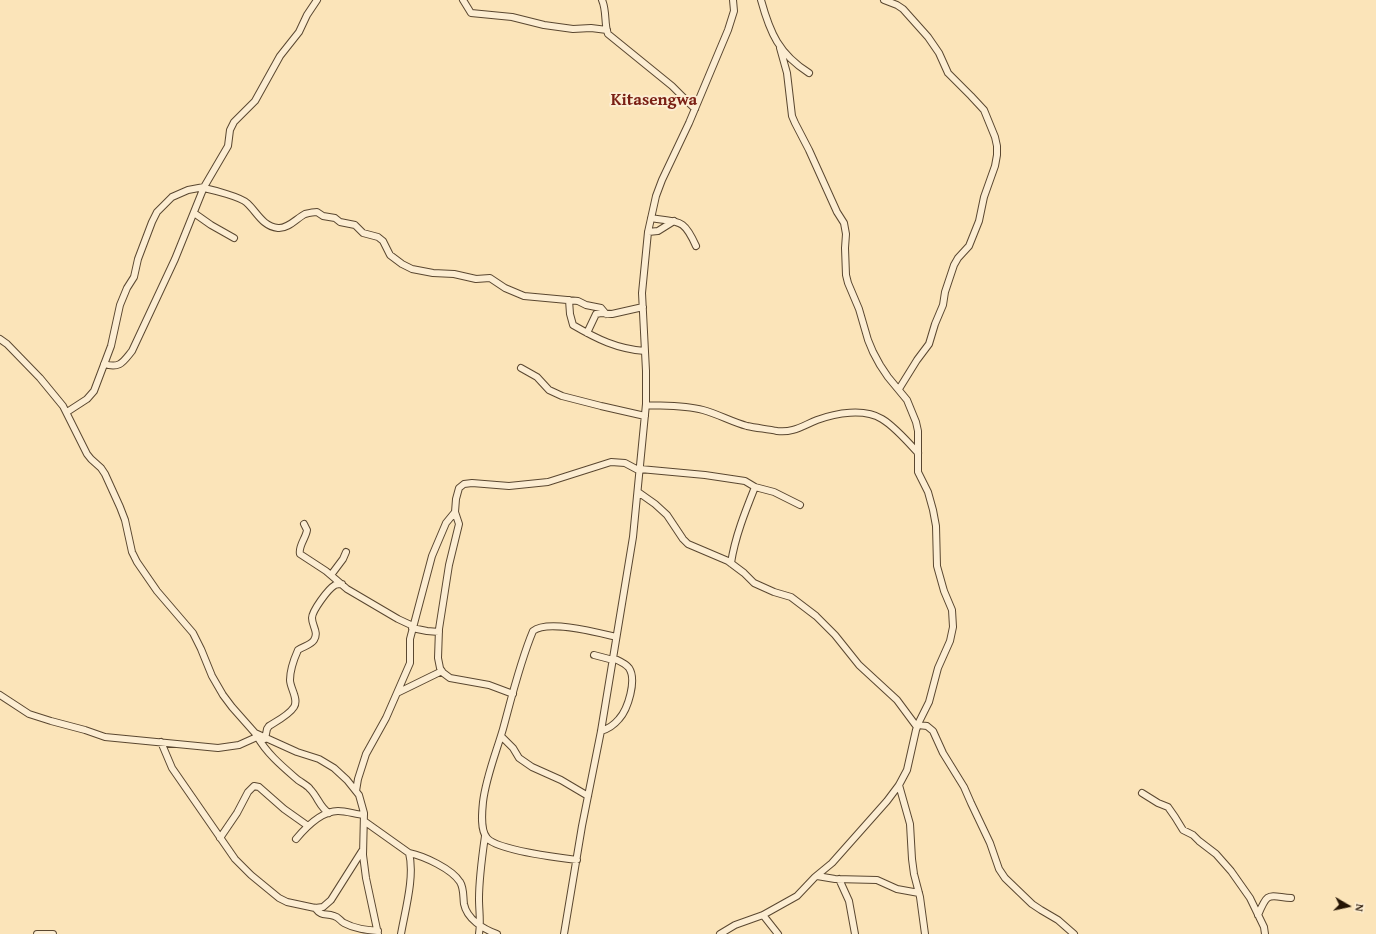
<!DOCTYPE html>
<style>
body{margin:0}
#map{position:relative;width:1376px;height:934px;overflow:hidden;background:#fbe4b9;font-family:"Gentium Book Plus",serif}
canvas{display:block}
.north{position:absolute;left:1328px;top:886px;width:40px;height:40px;-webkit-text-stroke:3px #fcedd2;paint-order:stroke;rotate:99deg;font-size:11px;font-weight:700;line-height:16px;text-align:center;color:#241303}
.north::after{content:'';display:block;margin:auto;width:14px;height:18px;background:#241303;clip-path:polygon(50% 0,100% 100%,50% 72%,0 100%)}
</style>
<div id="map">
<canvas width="1376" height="934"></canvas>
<div class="north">N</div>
</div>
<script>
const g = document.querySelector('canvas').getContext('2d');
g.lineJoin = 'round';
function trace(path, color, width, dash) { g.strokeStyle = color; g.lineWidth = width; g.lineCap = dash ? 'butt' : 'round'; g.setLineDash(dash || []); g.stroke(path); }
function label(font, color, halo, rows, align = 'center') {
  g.font = font + ' "Gentium Book Plus",serif'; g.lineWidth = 4; g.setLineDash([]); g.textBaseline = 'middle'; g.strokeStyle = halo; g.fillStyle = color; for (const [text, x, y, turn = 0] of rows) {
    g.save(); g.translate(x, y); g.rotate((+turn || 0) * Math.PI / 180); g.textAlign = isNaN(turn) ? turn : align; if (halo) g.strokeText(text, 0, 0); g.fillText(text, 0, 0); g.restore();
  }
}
const minor = new Path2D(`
 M463,0L471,13L512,17L544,25L573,29L591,28L607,30
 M602,0C607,11 604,25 608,34L672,86L695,109
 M761,0C770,33 779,54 809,73
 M884,0L897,5L903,9L928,37L939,53L948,73L971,96L984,110L995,137L997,146V155L995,166L984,197L979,221L969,246L958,258L954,265L945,292L943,305L935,324L929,344L917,360L899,389
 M204,188C213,190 241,197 247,203C257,212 262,226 278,228C288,229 297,218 305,214C309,213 313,212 317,212L323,216L335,218L340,222L355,225L363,233L378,237L383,241L390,255L402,264L412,269L433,273L454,274L476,279L490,278L505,288L524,296L578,301L586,305L601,308L606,314
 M194,213L211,225L234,238
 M651,218C679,223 683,217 696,246
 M648,232L658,231L674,221
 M569,300L570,314L573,325C597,339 617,349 645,351
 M587,333L596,314L601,313L612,314L643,307
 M0,339L7,344L40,378L63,406L87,454L91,459L101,468L105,474L120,507L125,520L132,552L137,562L157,591L193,633L201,649L212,676L223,695L232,707L255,733L297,752L319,759L334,768L347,780L359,795L364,813L363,855L366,878L378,934
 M104,364C120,369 123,362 132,351L175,259L204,187L228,146L230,130L234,122L255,101L280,56L299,32L307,15L317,0
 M521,368L537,377L549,390L562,396L601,406L645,416
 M646,405C664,406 685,405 703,410C718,414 732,422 747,426C756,428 767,429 777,431C793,433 802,426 817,420C836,413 864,408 882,419C894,426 909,443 918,453
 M67,412L87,399L94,391L111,346L120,305L127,288L134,277L138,259L152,222L157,212L172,197L188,190L204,187
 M640,469L705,475L745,481L755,487L774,492L800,505
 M638,492L655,504L667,515L683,539L688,544L728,561L744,573L754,583L774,592L791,597L816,616L835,635L859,665L897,700L917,727
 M304,524L307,530C306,538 298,546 300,554L326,571L347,589L398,619L413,626
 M731,563C735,537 745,512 755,487
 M331,575L343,559L346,552
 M412,628L427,631L439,632
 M594,655L613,660
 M397,693L442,671
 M513,694L489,685L450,678L442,672L440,668L438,658L439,629L449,565L459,524L455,512L456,499L459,488L464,484L472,483L509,486L548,482L611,462L625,463L640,471
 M0,695L29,714L51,721L85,730L105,737L218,748L239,745L259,736
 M918,725L927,726L933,731L943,753L964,787L971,803L990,843L999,869L1005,878L1032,904L1041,910L1058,920L1074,934
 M601,731C608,729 614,725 619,719C628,709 637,680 629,668C625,663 619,661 613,658
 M257,736C267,754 283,767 298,780C302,783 307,785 310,789C318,797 320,808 329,813
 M501,736L513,748L519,758L532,767L561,780L588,796
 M265,739L267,729L269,726C277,721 289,715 294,707C299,699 290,688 290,680C290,669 294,659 298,650C304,646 311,645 314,640C319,632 312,626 312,618C312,611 328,589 335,585C337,584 340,584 342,584
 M161,742L172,768L235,859L251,875L279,898L287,902L315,908L323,907L331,900L362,851
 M899,785L910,824L912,859L914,874L920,897L925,934
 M356,791L358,779L366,754L386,718L410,663V639L432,556L446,523L455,512
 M1142,793L1158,803L1168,807L1175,817L1183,830L1193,835L1199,841L1216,854L1231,871L1250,898L1264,927L1265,934
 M364,821L409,853C415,876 405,911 401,934
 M220,838L237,813L248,792L254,786L259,787L284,809L308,826
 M296,839C306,827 321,811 338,811C346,811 355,814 364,815
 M409,853C424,856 452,869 460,882C464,888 463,897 464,904C467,919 483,929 497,934
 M577,860C560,858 497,850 487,838C480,830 482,812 483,802C486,777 496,753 503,729C512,696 520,662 533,631C548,619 599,633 616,637
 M817,876L835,879L877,880L897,889L919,893
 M839,879L849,901L855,934
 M315,908C322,917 325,913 334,916C339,917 340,921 344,923C355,929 367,930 378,931
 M763,915L778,934
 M1258,915C1268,891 1268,896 1291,898
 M37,934H53
 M479,934C481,922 479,911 479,899C479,878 482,857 485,836
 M564,934L582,826L601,731L633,537L646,404V371L642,293L648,232L656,196L662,180L689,123L728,30L734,11L733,0
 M720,934L735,925L763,915L797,896L815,877L832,863L887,801L899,785L907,770L916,730L919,722L929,702L938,668L950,641L953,627L952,610L944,591L937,566L936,526L933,510L928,492L918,472V431L916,422L907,400L888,377L880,365L873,352L868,340L859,309L848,283L846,275L845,248L846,234L844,223L837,212L809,150L795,123L792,116L787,73L780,48`);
const quarterNames = [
 ["Kitasengwa",654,101]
];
trace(minor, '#5a4730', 8);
trace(minor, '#fcedd2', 6);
label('bold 17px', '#7a1f14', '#fcedd2', quarterNames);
</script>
